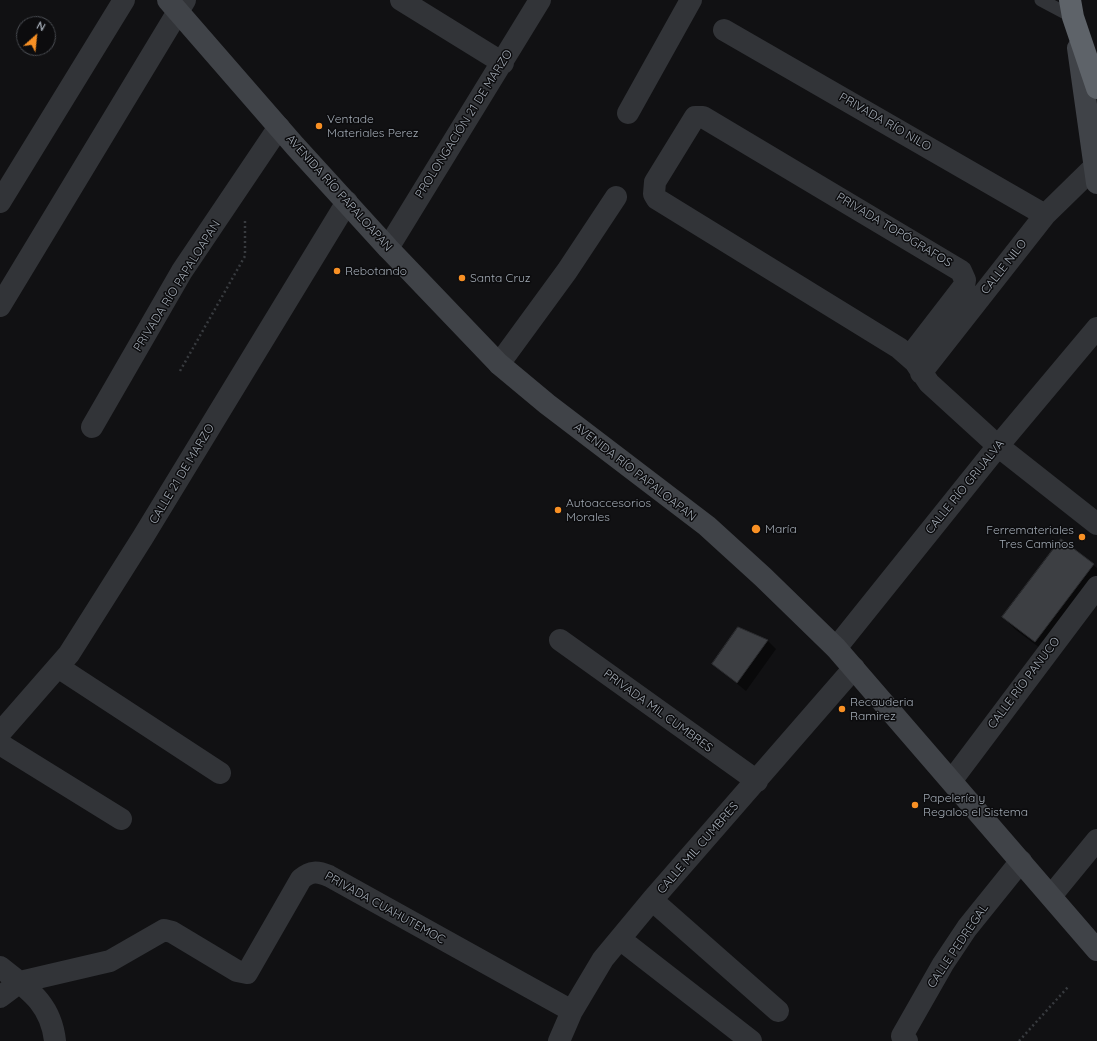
<!DOCTYPE html>
<meta charset="utf-8">
<style>
body{margin:0}
#map{position:relative;width:1097px;height:1041px;overflow:hidden;background:#111113;font-family:Quicksand,sans-serif}
canvas{display:block}
.north{position:absolute;left:16px;top:16px;width:40px;height:40px;box-sizing:border-box;background:#0c0c0e;border:1px solid #484b50;border-radius:50%;rotate:27deg;font-size:11px;font-weight:700;line-height:16px;text-align:center;color:#a2aab4}
.north::after{content:'';display:block;margin:auto;width:14px;height:18px;background:#f89024;clip-path:polygon(50% 0,100% 100%,50% 72%,0 100%)}
</style>
<div id="map">
<canvas width="1097" height="1041"></canvas>
<div class="north">N</div>
</div>
<script>
const g = document.querySelector('canvas').getContext('2d');
g.lineJoin = 'round';
function paint(path, color) { g.fillStyle = color; g.fill(path, 'evenodd'); }
function trace(path, color, width, dash) { g.strokeStyle = color; g.lineWidth = width; g.lineCap = dash ? 'butt' : 'round'; g.setLineDash(dash || []); g.stroke(path); }
function label(font, color, halo, rows, align = 'center') {
  g.font = font + ' Quicksand,sans-serif'; g.lineWidth = 3; g.setLineDash([]); g.textBaseline = 'middle'; g.strokeStyle = halo; g.fillStyle = color; for (const [text, x, y, turn = 0] of rows) {
    g.save(); g.translate(x, y); g.rotate((+turn || 0) * Math.PI / 180); g.textAlign = isNaN(turn) ? turn : align; if (halo) g.strokeText(text, 0, 0); g.fillText(text, 0, 0); g.restore();
  }
}
const shadow = new Path2D(`
 M1061,540L1097,568V590L1048,654L1016,630L1003,617Z
 M739,628L768,641L776,649L746,691L713,664Z`);
const building = new Path2D(`
 M1061,539L1094,564L1035,642L1002,617Z
 M738,627L768,640L737,683L712,664Z`);
const path = new Path2D(`
 M180,371L245,256V219
 M1019,1041L1068,987`);
const lane = new Path2D(`
 M1041,0L1073,17`);
const street = new Path2D(`
 M401,0L503,63
 M724,30L1045,215
 M628,113L691,0
 M0,202L124,0
 M388,248L540,0
 M0,306L185,0
 M910,356L964,286L965,280L961,271L703,117H695L655,182L654,194L657,199L899,348L915,362L929,383L998,446L1097,524
 M499,364L567,271L616,197
 M921,373L1045,215L1094,167
 M92,427L182,271L279,127
 M560,640L757,781
 M836,648L998,446L1097,328
 M58,667L220,773
 M0,733L69,654L143,537L347,202
 M0,744L121,819
 M952,780L1097,587
 M1051,896L1097,840
 M652,900L778,1011
 M620,939L751,1041
 M0,967C28,989 51,1003 55,1041
 M0,997L20,982L110,961L164,930L172,932L237,971L247,973L301,879C311,871 317,871 329,876L572,1011
 M559,1041L572,1011L603,959L652,900L854,668
 M907,1041L902,1036L943,964L967,928L1021,861`);
const secondary = new Path2D(`
 M168,0L295,146L388,248L499,364L547,404L707,526L763,577L836,648L1097,950
 M1078,48L1097,183`);
const highway = new Path2D(`
 M1070,0L1073,17L1097,88`);
const markers = [
 [319,126,4,"#f89024"],
 [337,271,4,"#f89024"],
 [462,278,4,"#f89024"],
 [558,510,4,"#f89024"],
 [756,529,5,"#f89024"],
 [1082,537,4,"#f89024"],
 [842,709,4,"#f89024"],
 [915,805,4,"#f89024"]
];
const poiNames = [
 ["Ventade",327,119],
 ["Materiales Perez",327,133],
 ["Rebotando",345,271],
 ["Santa Cruz",470,278],
 ["Autoaccesorios",566,503],
 ["Morales",566,517],
 ["María",765,529],
 ["Ferremateriales",1074,530,"right"],
 ["Tres Caminos",1074,544,"right"],
 ["Recauderia",850,702],
 ["Ramirez",850,716],
 ["Papelería y",923,798],
 ["Regalos el Sistema",923,812]
];
const streetNames = [
 ["PRIVADA RÍO NILO",885,122,30],
 ["PROLONGACIÓN 21 DE MARZO",464,124,-58],
 ["AVENIDA RÍO PAPALOAPAN",339,193,48],
 ["PRIVADA TOPÓGRAFOS",894,230,31],
 ["CALLE NILO",1004,267,-52],
 ["PRIVADA RÍO PAPALOAPAN",177,286,-58],
 ["AVENIDA RÍO PAPALOAPAN",635,472,38],
 ["CALLE 21 DE MARZO",182,474,-59],
 ["CALLE RÍO GRIJALVA",965,487,-51],
 ["CALLE RÍO PANUCO",1024,683,-53],
 ["PRIVADA MIL CUMBRES",658,711,36],
 ["CALLE MIL CUMBRES",698,848,-49],
 ["PRIVADA CUAHUTEMOC",385,908,29],
 ["CALLE PEDREGAL",958,946,-56]
];
paint(shadow, '#0007');
paint(building, '#3d3f43');
trace(building, '#2b2c2f', 1);
trace(path, '#383b3f', 2.5, [2, 3]);
trace(lane, '#323438', 13);
trace(street, '#323438', 22);
trace(secondary, '#404348', 22);
trace(highway, '#5e6369', 22);
for (const [x, y, r, color] of markers) { const dot = new Path2D(); dot.arc(x, y, r, 0, 2 * Math.PI); g.fillStyle = color; g.fill(dot); trace(dot, '#0c0c0e', 1.5); }
label('12px', '#a2aab4', '#0c0c0e', poiNames, 'left');
label('12px', '#a2aab4', '#0c0c0e', streetNames);
</script>
